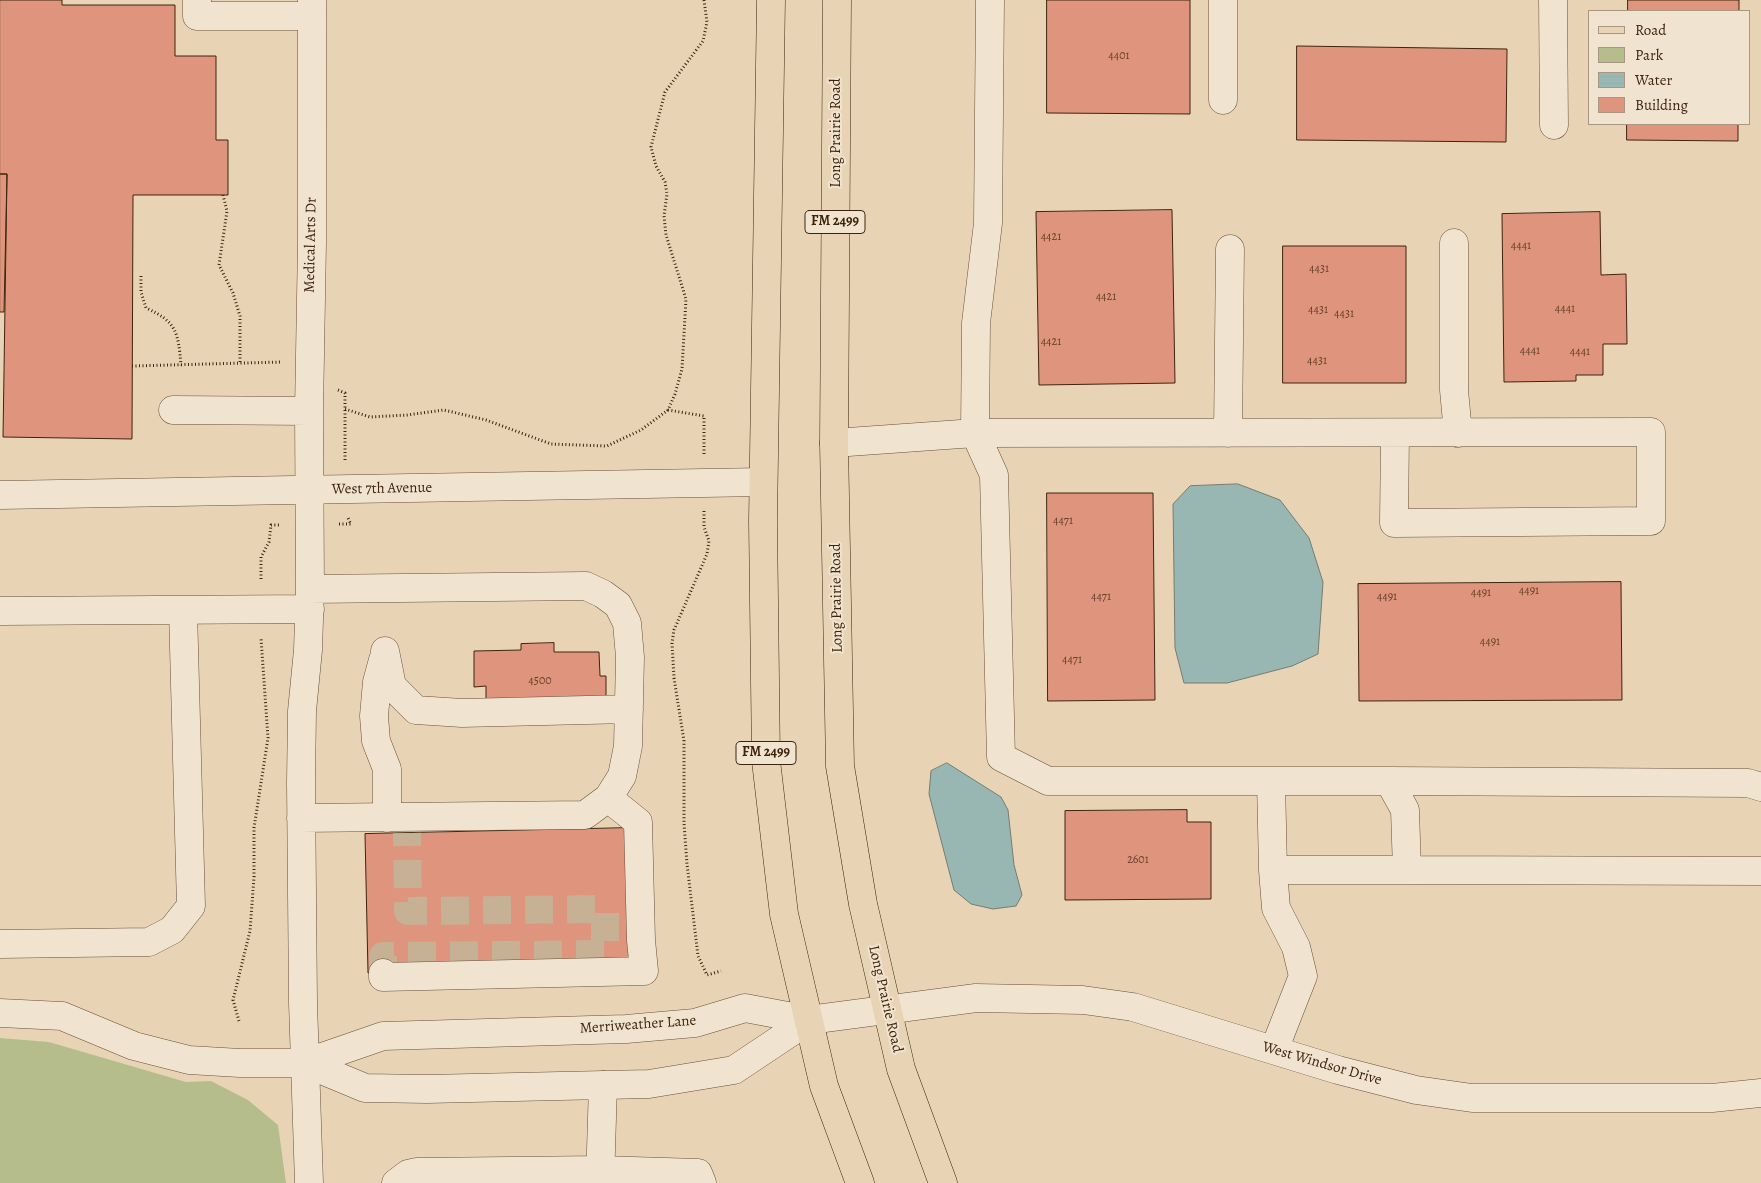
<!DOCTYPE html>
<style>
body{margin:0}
#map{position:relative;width:1761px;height:1183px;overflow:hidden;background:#e8d4b5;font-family:Alegreya,serif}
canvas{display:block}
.legend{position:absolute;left:1588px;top:10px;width:162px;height:115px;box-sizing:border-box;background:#f0e3cf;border:1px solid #a99782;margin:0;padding:6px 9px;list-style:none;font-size:15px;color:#3e240e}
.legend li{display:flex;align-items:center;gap:10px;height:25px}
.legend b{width:25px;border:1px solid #a99782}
</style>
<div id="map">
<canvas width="1761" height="1183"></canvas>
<ul class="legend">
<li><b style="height:6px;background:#e8d4b5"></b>Road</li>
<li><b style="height:14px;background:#b6bd8d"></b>Park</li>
<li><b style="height:14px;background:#98b7b3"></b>Water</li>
<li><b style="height:14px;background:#de947d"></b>Building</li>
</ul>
</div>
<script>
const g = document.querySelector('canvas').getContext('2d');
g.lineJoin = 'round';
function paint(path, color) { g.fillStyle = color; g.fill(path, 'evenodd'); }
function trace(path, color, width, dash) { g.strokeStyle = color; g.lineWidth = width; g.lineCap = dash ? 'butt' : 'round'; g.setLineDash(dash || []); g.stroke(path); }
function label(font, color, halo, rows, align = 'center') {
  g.font = font + ' Alegreya,serif'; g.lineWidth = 4; g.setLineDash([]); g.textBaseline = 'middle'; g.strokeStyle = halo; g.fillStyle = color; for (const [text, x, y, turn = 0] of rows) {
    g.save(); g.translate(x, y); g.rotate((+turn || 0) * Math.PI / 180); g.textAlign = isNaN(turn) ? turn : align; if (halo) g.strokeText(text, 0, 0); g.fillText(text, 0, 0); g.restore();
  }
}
const green = new Path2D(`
 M0,1038L49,1042L186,1082L211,1081L248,1100L278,1125L286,1183H0Z`);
const water = new Path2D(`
 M1238,484L1280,500L1309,538L1323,582L1318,654L1292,666L1227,683H1184L1175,648L1173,504L1190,486Z
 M947,763L1001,797L1008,810L1014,865L1022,895L1016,906L993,909L971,904L954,890L929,794L931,771Z`);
const building = new Path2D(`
 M0,0H62V5H175V56H216V140H228V195H133L132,439L3,437L7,174H0Z
 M1047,0H1190V114L1047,113Z
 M1628,0H1739V11H1628Z
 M1297,46L1507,49L1506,142L1297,140Z
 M1627,124H1738V141L1627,140Z
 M0,174H7L4,312H0Z
 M1172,210L1175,383L1039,385L1036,212Z
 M1600,212L1601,275L1626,274L1627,344H1603V375H1576V381L1504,382L1502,214Z
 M1283,246H1406V383H1283Z
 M1047,493H1153L1155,700L1048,701Z
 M1621,582L1622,700L1359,701L1358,584Z
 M554,643V652H599L600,676H606V700L486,703V686L474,687V651L521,650V644Z
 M1187,810V822H1211V899L1065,900V811Z
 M629,828L632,968L368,973L365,834Z`);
const minorTunnel = new Path2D(`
 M383,973V956L605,954V909L408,911L407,833`);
const path = new Path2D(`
 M704,0L707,22L703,41L665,92L651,147L656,166L665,182L667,194L664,216L666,235L686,299L682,369L675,394L668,410L704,416V455
 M223,195L227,211L219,265L233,293L240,316V363
 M141,276V292L146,308C177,322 178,332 181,365
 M132,366L282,362
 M338,390L345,393V460
 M345,409L370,417L407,415L444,410L486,420L551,444L607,446L641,430L668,410
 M704,511V527L709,541L707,554L674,630L672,643L674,678L684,741V823L687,864L698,956L707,975L721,971
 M339,524H351L348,518
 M261,579V557L269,542L271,525H280
 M239,1021L233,1000L250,931L254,877V828L268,738L261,638`);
const minor = new Path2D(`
 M197,0V16H312
 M990,0L988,223L976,323L975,433L994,475L1001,757L1048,781H1389L1405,810L1407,870L1761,871
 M1223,0V100
 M1553,0L1554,125
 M1454,243V390L1458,433
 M173,410L309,411
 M1228,433L1230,249
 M834,443L975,433L1651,432V521L1394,523L1395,433
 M0,495L763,482
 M0,611L310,609
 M385,651L392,686L416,710L462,713L629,709
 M383,660L377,682L374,716L376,741L387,769V818
 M1271,781L1273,870
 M1389,781L1748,783L1761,787
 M301,818L585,815L608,798L622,776L628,746L630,657L627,623L618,605L603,594L586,586L310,589
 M0,944L149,942L172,930L191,906L183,610
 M383,973V977L644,971L641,940L638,822L608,798
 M0,1013L62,1016L134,1046L189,1060L240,1063H305L383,1036L626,1029L695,1023L745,1008L809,1020L976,998L1083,1000L1133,1007L1338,1070L1416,1090L1472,1098H1712L1761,1093
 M1274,1050L1303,976L1296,947L1276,908L1273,870H1407
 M305,1063L365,1088L427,1089L649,1084L734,1070L809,1020
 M309,1183L303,1003L301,783L302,711L308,650L310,589L309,411L312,242V0
 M396,1183L408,1174L417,1172L600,1170L698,1173L702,1183
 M600,1183L603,1085`);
const major = new Path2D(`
 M771,0L763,521L766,761L784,914L824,1086L860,1183
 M837,0L834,443L840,766L863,904L901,1069L943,1183`);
const numberNames = [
 ["4401",1119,56],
 ["4421",1051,237],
 ["4441",1521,246],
 ["4431",1319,269],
 ["4421",1106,297],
 ["4441",1565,309],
 ["4431",1318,310],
 ["4431",1344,314],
 ["4421",1051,342],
 ["4441",1530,351],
 ["4441",1580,352],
 ["4431",1317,361],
 ["4471",1063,521],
 ["4491",1529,591],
 ["4491",1481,593],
 ["4471",1101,597],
 ["4491",1387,597],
 ["4491",1490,642],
 ["4471",1072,660],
 ["4500",540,681],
 ["2601",1138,860]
];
const shields = [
 [835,222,60],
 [766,753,60]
];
const shieldNames = [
 ["FM 2499",835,222],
 ["FM 2499",766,753]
];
const streetNames = [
 ["Long Prairie Road",836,133,-90],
 ["Medical Arts Dr",311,245,-89],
 ["West 7th Avenue",382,489,-1],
 ["Long Prairie Road",837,598,-91],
 ["Long Prairie Road",885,999,77],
 ["Merriweather Lane",638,1025,-4],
 ["West Windsor Drive",1322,1064,16]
];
paint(green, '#b6bd8d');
paint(water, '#98b7b3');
trace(water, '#747c71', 1);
paint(building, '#de947d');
trace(building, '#3e240e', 1);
trace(minorTunnel, '#c6b194', 28, [28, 14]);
trace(minor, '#685038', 29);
trace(major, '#3e240e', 29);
trace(path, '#3e240e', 3, [1, 2.5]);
trace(minor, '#f0e3cf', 28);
trace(major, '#e8d4b5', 28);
label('12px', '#66402a', null, numberNames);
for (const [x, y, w] of shields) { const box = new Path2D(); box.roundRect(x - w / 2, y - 11.5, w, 23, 4); g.fillStyle = '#f0e3cf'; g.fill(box); trace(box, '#3e240e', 1); }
label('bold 14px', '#3e240e', null, shieldNames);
label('15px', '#3e240e', '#f0e3cf', streetNames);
</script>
